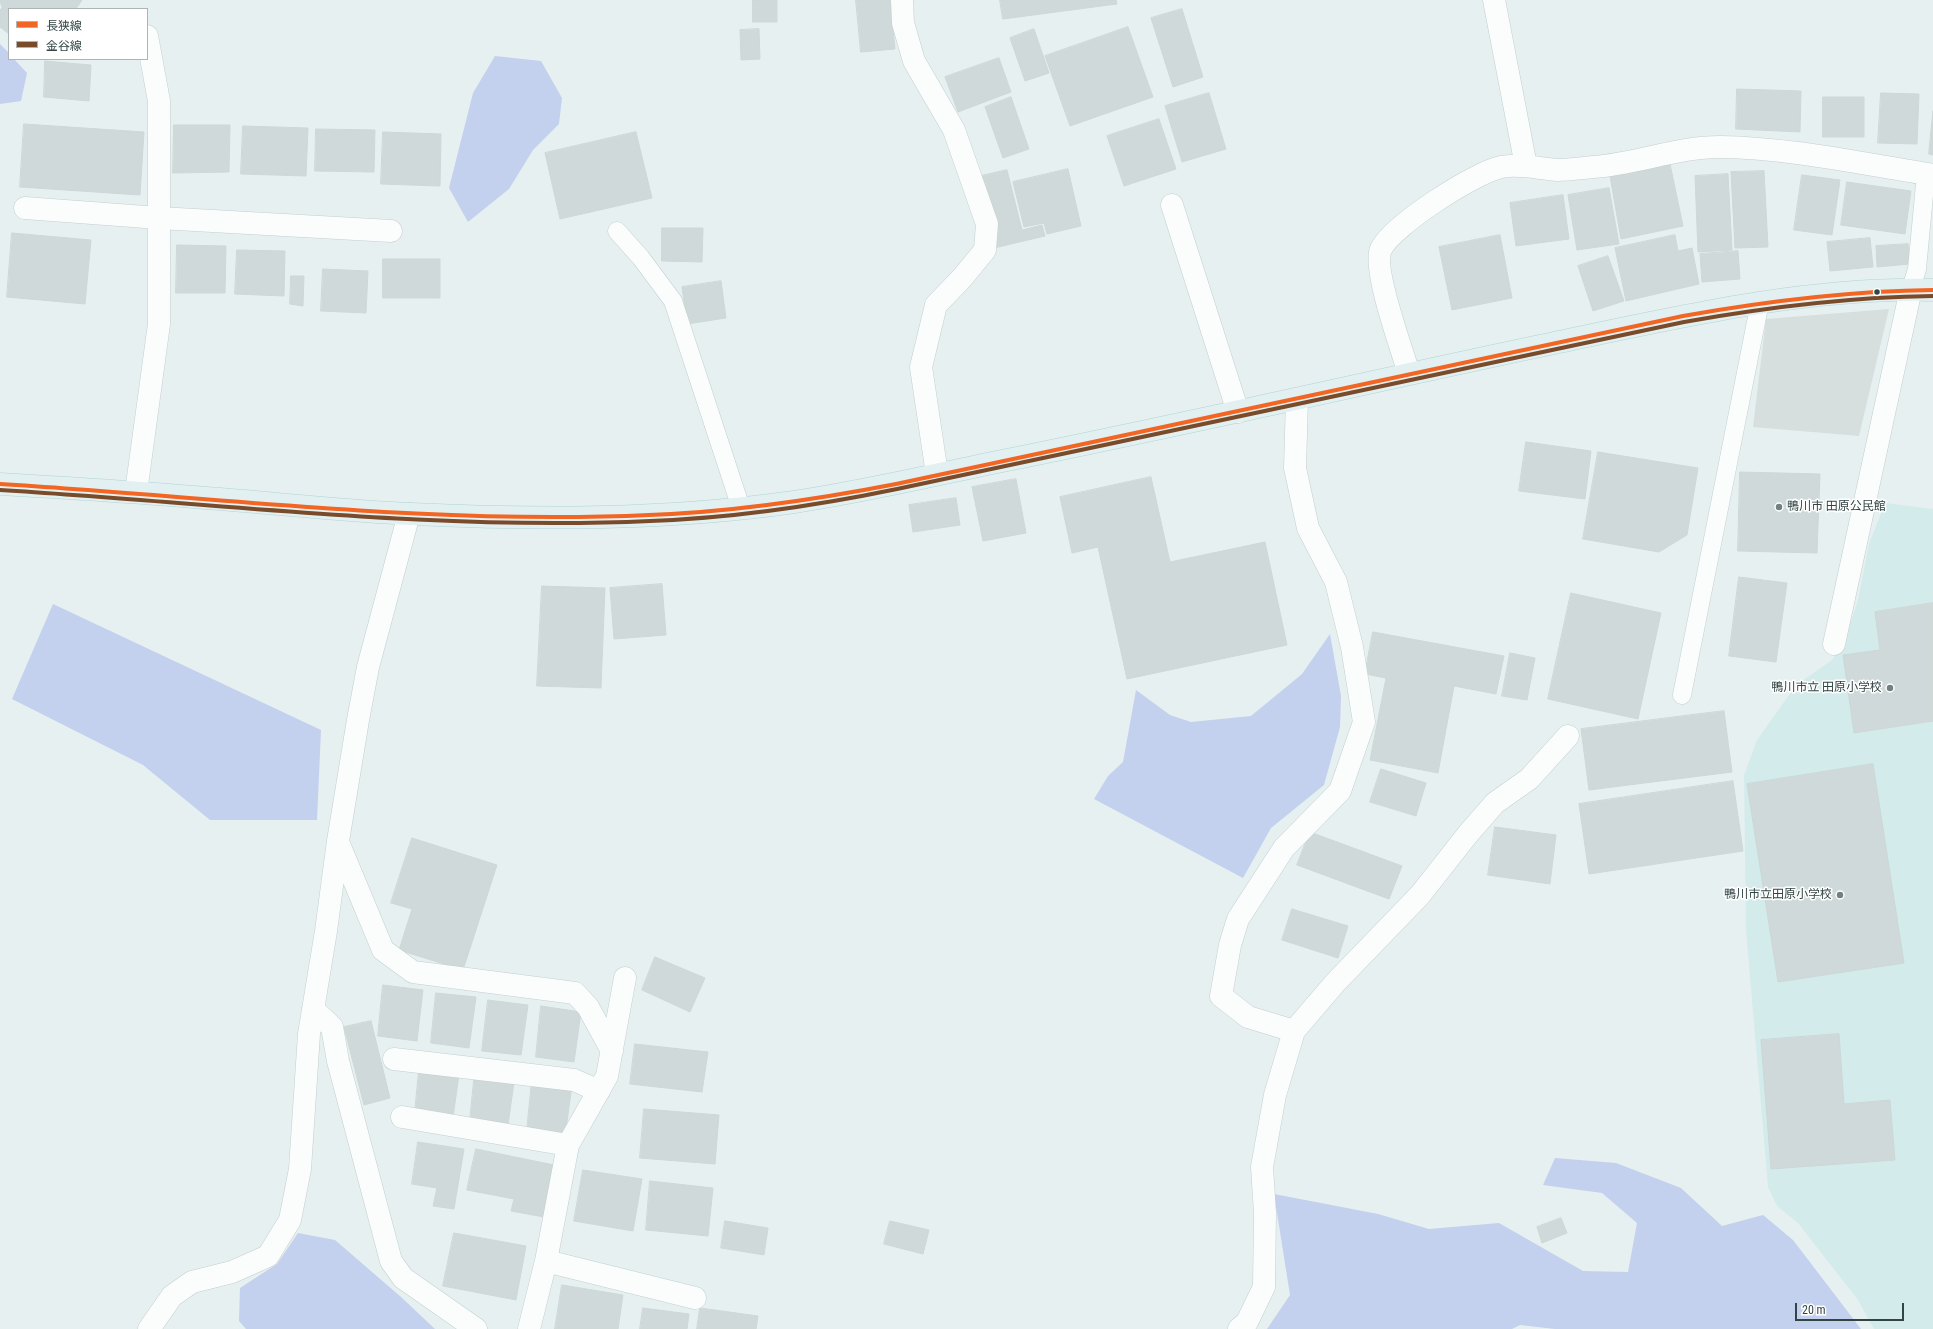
<!DOCTYPE html>
<meta charset="utf-8">
<style>
body{margin:0}
#map{position:relative;width:1933px;height:1329px;overflow:hidden;background:#e6f0f0;font-family:"Roboto Condensed","Noto Sans JP",sans-serif}
canvas{display:block}
.legend{position:absolute;left:8px;top:8px;width:140px;height:52px;box-sizing:border-box;background:#fff;border:1px solid #adb5b4;margin:0;padding:5px 7px;list-style:none;font-size:12px;color:#324544}
.legend li{display:flex;align-items:center;gap:8px;height:20px}
.legend b{width:20px;border:1px solid #adb5b4}
.scale{position:absolute;left:1795px;top:1303px;width:109px;height:18px;box-sizing:border-box;border:2px solid #324544;border-top:0;padding-left:5px;font-size:12px;line-height:14px;white-space:nowrap;color:#324544;-webkit-text-stroke:3px #fff;paint-order:stroke}
</style>
<div id="map">
<canvas width="1933" height="1329"></canvas>
<ul class="legend">
<li><b style="height:5px;background:#f26522"></b>長狭線</li>
<li><b style="height:5px;background:#7a4b2a"></b>金谷線</li>
</ul>
<div class="scale">20 m</div>
</div>
<script>
const g = document.querySelector('canvas').getContext('2d');
g.lineJoin = 'round';
function paint(path, color) { g.fillStyle = color; g.fill(path, 'evenodd'); }
function trace(path, color, width, dash) { g.strokeStyle = color; g.lineWidth = width; g.lineCap = dash ? 'butt' : 'round'; g.setLineDash(dash || []); g.stroke(path); }
function label(font, color, halo, rows, align = 'center') {
  g.font = font + ' "Roboto Condensed","Noto Sans JP",sans-serif'; g.lineWidth = 3; g.setLineDash([]); g.textBaseline = 'middle'; g.strokeStyle = halo; g.fillStyle = color; for (const [text, x, y, turn = 0] of rows) {
    g.save(); g.translate(x, y); g.rotate((+turn || 0) * Math.PI / 180); g.textAlign = isNaN(turn) ? turn : align; if (halo) g.strokeText(text, 0, 0); g.fillText(text, 0, 0); g.restore();
  }
}
const education = new Path2D(`
 M1885,503L1933,509V1329H1874L1858,1300L1798,1223L1777,1206L1768,1187L1746,930L1744,775L1757,740L1796,685L1832,660L1844,642L1858,600L1869,544Z`);
const green = new Path2D(`
 M0,44L9,53V59H14L27,73L21,101L0,104Z
 M495,56L541,61L562,98L559,124L533,150L509,189L468,222L449,188L473,93Z
 M53,604L321,730L317,820H210L143,765L12,699Z
 M1330,634L1341,696L1340,727L1324,785L1271,828L1243,878L1094,799L1108,776L1123,762L1136,690L1170,715L1191,722L1251,716L1302,674Z
 M1555,1158L1616,1163L1681,1188L1722,1226L1763,1215L1793,1240L1861,1329H1555L1520,1325L1512,1329H1267L1290,1295L1274,1194L1378,1214L1429,1229L1499,1223L1583,1271L1628,1272L1637,1223L1602,1193L1543,1185Z
 M298,1233L335,1240L401,1297L435,1329H246L239,1321L240,1288L277,1264Z`);
const parking = new Path2D(`
 M1889,309L1859,436L1753,427L1766,319Z`);
const building = new Path2D(`
 M0,0H82L76,9H9V34L0,27V10L2,8Z
 M753,0H777V22H753Z
 M856,0H890L895,49L861,52Z
 M1000,0H1116L1117,4L1003,19Z
 M1182,9L1203,77L1173,87L1151,18Z
 M1128,27L1153,97L1070,126L1045,56Z
 M759,29L760,59L741,60L740,30Z
 M1034,29L1049,73L1025,81L1010,38Z
 M999,58L1011,92L958,112L945,77Z
 M45,61L91,65L89,101L44,97Z
 M1737,89L1801,91L1800,132L1736,129Z
 M1209,93L1226,149L1182,162L1165,106Z
 M1881,93L1919,94L1917,144L1878,143Z
 M1011,97L1029,149L1003,158L985,107Z
 M1823,97H1864V137H1823Z
 M1933,111V155L1929,154Z
 M1159,119L1176,169L1124,186L1107,136Z
 M24,124L144,132L140,195L20,187Z
 M174,125H230L229,172L173,173Z
 M243,126L308,128L306,176L241,174Z
 M316,129L375,130L374,172L315,171Z
 M383,132L441,134L440,186L381,184Z
 M636,132L652,198L560,219L545,153Z
 M1670,164L1683,226L1621,239L1610,176Z
 M1068,169L1081,226L1047,234L1044,223L1024,227L1013,182Z
 M1007,170L1022,230L1042,225L1045,236L994,248L977,177Z
 M1764,171L1768,247L1735,248L1731,172Z
 M1728,174L1732,250L1698,252L1695,176Z
 M1802,175L1840,180L1832,235L1794,230Z
 M1847,182L1911,191L1905,234L1841,225Z
 M1609,188L1619,244L1577,250L1568,195Z
 M1563,195L1569,239L1516,246L1510,203Z
 M662,228H703L702,262L662,261Z
 M12,233L91,240L85,304L7,297Z
 M1500,235L1512,298L1452,310L1439,247Z
 M1675,235L1678,251L1692,248L1699,284L1626,301L1615,248Z
 M1870,238L1873,267L1830,271L1827,242Z
 M1908,244L1910,264L1877,267L1876,246Z
 M177,245L226,246L225,293H176Z
 M237,250L285,251L284,296L235,294Z
 M1738,251L1740,279L1702,282L1700,254Z
 M1608,256L1624,301L1593,311L1578,266Z
 M383,259H440V298H383Z
 M323,269L368,271L366,313L321,311Z
 M291,276H304L303,306L290,304Z
 M721,281L726,318L687,324L682,287Z
 M1526,442L1591,451L1585,499L1519,491Z
 M1598,452L1698,468L1687,535L1659,552L1583,539Z
 M1740,472L1820,474L1817,553L1738,551Z
 M1151,477L1170,562L1265,542L1287,645L1127,679L1098,547L1072,553L1060,497Z
 M1016,479L1026,533L983,541L972,487Z
 M956,498L960,525L913,532L909,505Z
 M1739,577L1787,583L1776,662L1729,656Z
 M662,584L666,635L614,639L610,588Z
 M542,586L605,588L601,688L537,686Z
 M1571,593L1661,613L1638,719L1548,699Z
 M1933,603V721L1854,733L1843,655L1880,650L1875,612Z
 M1373,632L1504,656L1496,694L1454,686L1438,773L1370,760L1386,678L1365,674Z
 M1510,653L1535,658L1527,700L1502,696Z
 M1724,711L1732,772L1589,790L1581,729Z
 M1873,764L1904,963L1778,982L1747,784Z
 M1381,769L1426,783L1416,816L1370,802Z
 M1733,781L1743,851L1589,874L1579,804Z
 M1495,827L1556,835L1550,884L1488,875Z
 M1310,832L1402,866L1389,899L1297,865Z
 M412,838L497,865L463,970L399,950L412,909L391,903Z
 M1292,909L1348,926L1338,958L1282,940Z
 M655,957L705,978L690,1012L642,990Z
 M383,985L423,990L417,1041L378,1036Z
 M436,993L476,997L469,1048L431,1043Z
 M488,1000L528,1005L521,1055L482,1051Z
 M541,1006L581,1012L574,1062L536,1057Z
 M371,1021L390,1098L364,1105L344,1027Z
 M1839,1034L1844,1104L1890,1100L1895,1160L1771,1169L1761,1040Z
 M635,1044L708,1052L702,1092L630,1084Z
 M475,1070L515,1075L508,1125L470,1121Z
 M419,1071L459,1075L453,1117L415,1112Z
 M532,1080L572,1085L565,1136L527,1131Z
 M644,1109L719,1115L715,1164L640,1158Z
 M418,1142L464,1149L454,1209L433,1206L437,1188L412,1184Z
 M476,1149L554,1165L544,1217L511,1211L514,1199L467,1190Z
 M583,1170L642,1179L633,1231L574,1221Z
 M650,1181L713,1188L708,1236L646,1230Z
 M1561,1218L1567,1233L1542,1243L1537,1227Z
 M725,1221L768,1228L764,1255L721,1248Z
 M890,1221L929,1230L923,1254L884,1244Z
 M454,1233L526,1246L516,1300L443,1286Z
 M562,1285L623,1295L618,1329H555Z
 M643,1308L689,1314L687,1329H640Z
 M700,1308L758,1316L756,1329H697Z`);
const service = new Path2D(`
 M617,231L641,258L673,301L741,508
 M1911,289L1917,269L1926,174
 M1682,695L1760,302`);
const minor = new Path2D(`
 M902,0L903,23L914,61L954,130L987,224L985,250L962,278L936,305L921,367L937,474
 M1494,0L1526,166
 M1172,205L1238,412
 M25,208L159,218L391,231
 M1409,373C1402,351 1372,267 1381,249C1393,225 1474,173 1501,167C1520,163 1539,169 1558,170C1569,170 1582,168 1593,167C1636,164 1677,147 1720,147C1792,148 1863,164 1933,175
 M136,492L159,324V101L147,36
 M1834,644L1911,289
 M338,842L383,950L413,972L575,993L588,1007L612,1051
 M313,1009L332,1027L338,1061L391,1261L403,1278L476,1329
 M1294,1031L1335,983L1420,895L1468,834L1495,803L1529,779L1568,736
 M394,1059L574,1080L599,1091
 M402,1117L568,1145
 M546,1261L695,1298
 M149,1329L172,1296L192,1282L232,1272L268,1256L290,1220L300,1169L309,1034L326,931L338,841L358,720L368,667L409,514
 M529,1329L546,1261L568,1145L607,1076L625,978
 M1239,1329L1247,1322L1264,1287L1265,1213L1262,1167L1275,1095L1294,1031L1248,1017L1221,996L1230,945L1238,919L1284,848L1340,791L1364,722L1352,647L1336,582L1308,528L1295,468L1297,399`);
const primary = new Path2D(`
 M0,484C69,488 137,492 206,498C274,503 343,511 412,514C539,520 668,520 794,502C862,492 929,476 997,462C1177,426 1356,385 1535,347C1666,320 1798,287 1933,290`);
const bus1 = new Path2D(`
 M0,484C216,497 432,525 649,515C732,512 814,500 896,484L1683,316C1767,301 1847,291 1933,290`);
const bus2 = new Path2D(`
 M0,490C217,503 433,531 650,521C733,518 815,506 897,489L1684,322C1768,307 1848,297 1933,296`);
const markers = [
 [1877,292,3.5,"#324544"],
 [1779,507,4,"#718180"],
 [1890,688,4,"#718180"],
 [1840,895,4,"#718180"]
];
const poiNames = [
 ["鴨川市 田原公民館",1787,507,"left"],
 ["鴨川市立 田原小学校",1882,688],
 ["鴨川市立田原小学校",1832,895]
];
paint(education, '#d4ebec');
paint(green, '#c3d0ee');
paint(parking, '#d6dfde');
paint(building, '#cfd9d9');
trace(building, '#ccd8d7', 1);
trace(service, '#c4cecd', 19);
trace(minor, '#c4cecd', 23);
trace(primary, '#b2d3d4', 23);
trace(service, '#fbfdfd', 18);
trace(minor, '#fbfdfd', 22);
trace(primary, '#e2f0f1', 22);
trace(bus1, '#f26522', 4);
trace(bus2, '#7a4b2a', 4);
for (const [x, y, r, color] of markers) { const dot = new Path2D(); dot.arc(x, y, r, 0, 2 * Math.PI); g.fillStyle = color; g.fill(dot); trace(dot, '#fff', 1.5); }
label('12px', '#324544', '#fff', poiNames, 'right');
</script>
